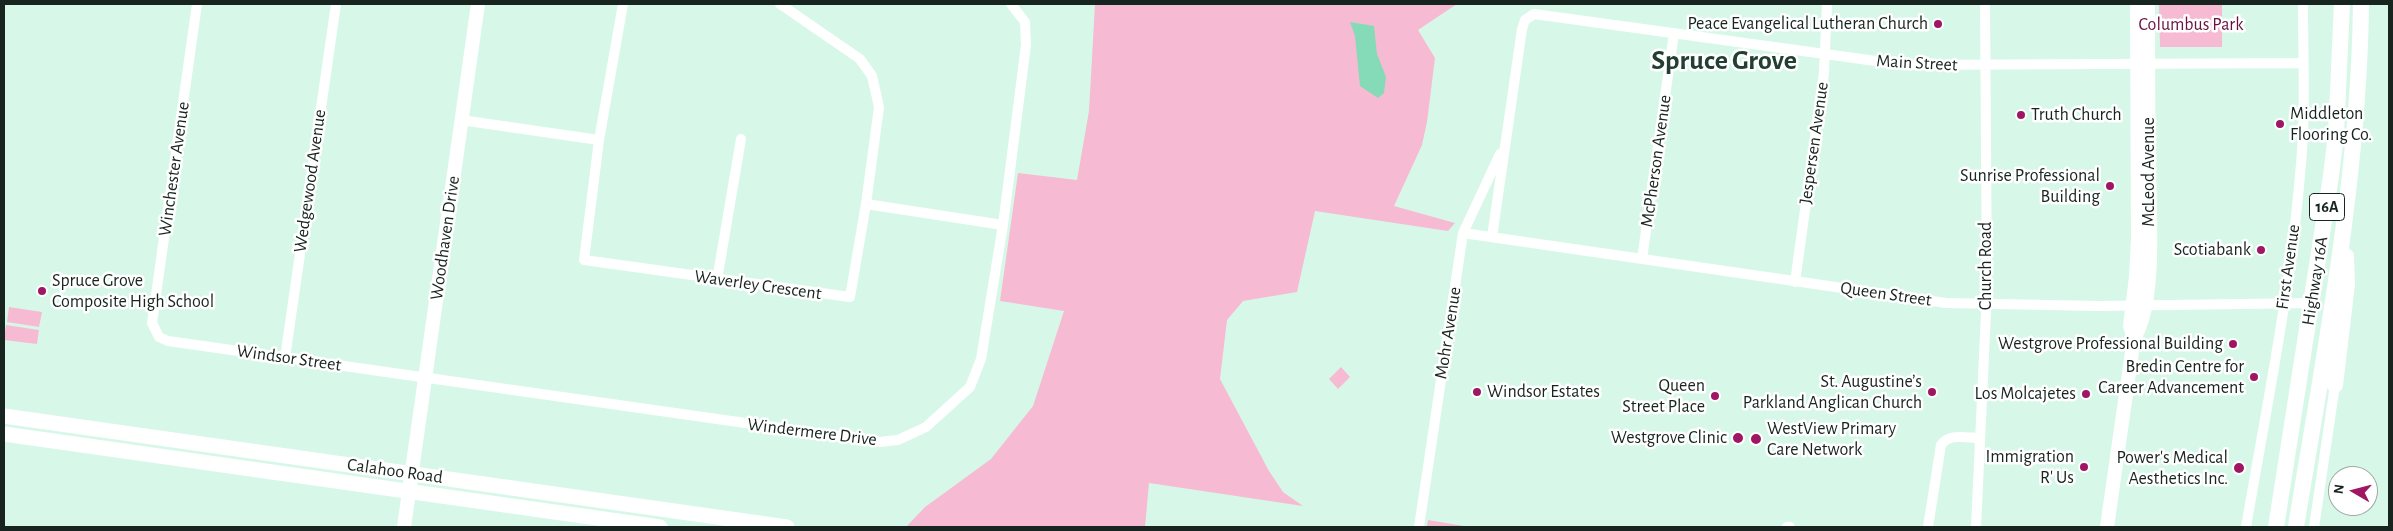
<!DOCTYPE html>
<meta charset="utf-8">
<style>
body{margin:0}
#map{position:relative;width:2393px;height:531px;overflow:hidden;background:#d7f8e9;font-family:"Alegreya Sans",sans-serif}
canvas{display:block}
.frame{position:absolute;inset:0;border:5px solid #18241f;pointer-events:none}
.north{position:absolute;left:2328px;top:466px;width:50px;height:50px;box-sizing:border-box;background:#fff;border:1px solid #a3a7a5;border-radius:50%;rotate:278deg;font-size:14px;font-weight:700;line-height:20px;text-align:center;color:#18241f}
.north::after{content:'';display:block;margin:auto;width:18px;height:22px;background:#9f1663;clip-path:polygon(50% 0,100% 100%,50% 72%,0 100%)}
</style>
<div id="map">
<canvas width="2393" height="531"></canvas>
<div class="frame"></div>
<div class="north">N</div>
</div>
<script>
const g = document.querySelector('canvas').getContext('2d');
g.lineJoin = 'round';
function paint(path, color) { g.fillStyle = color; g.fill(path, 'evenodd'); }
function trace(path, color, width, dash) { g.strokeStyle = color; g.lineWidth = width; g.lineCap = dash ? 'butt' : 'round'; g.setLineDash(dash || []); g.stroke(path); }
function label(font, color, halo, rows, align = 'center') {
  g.font = font + ' "Alegreya Sans",sans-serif'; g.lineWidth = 5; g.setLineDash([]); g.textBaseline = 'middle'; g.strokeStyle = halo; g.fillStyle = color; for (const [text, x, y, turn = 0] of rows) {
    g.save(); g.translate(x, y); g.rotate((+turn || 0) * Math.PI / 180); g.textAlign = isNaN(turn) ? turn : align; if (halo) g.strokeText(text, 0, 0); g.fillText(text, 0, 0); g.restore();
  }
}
const green = new Path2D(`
 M1095,4H1457L1418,30L1435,58L1427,122L1422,145L1394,206L1455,223L1448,231L1315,211L1297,292L1243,301L1227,320L1220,379L1269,471L1283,492L1303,506L1149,483L1145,527H906L925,507L991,459L1033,406L1064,311L1000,301L1018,173L1077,180L1089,111Z
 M2159,4H2222V47H2160Z
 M9,307L42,312L39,327L7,322Z
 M6,325L39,330L37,344L4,340Z
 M1341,367L1350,377L1338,389L1329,379Z
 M1428,520L1470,527H1427Z`);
const water = new Path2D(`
 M1350,22L1374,26L1377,54L1386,77L1384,93L1378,98L1360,86L1355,36Z`);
const minor = new Path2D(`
 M197,4L152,323L159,337L168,341L879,442L898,440L926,427L970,387L981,359L1003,225L1026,45L1025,22L1011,4
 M623,4L599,140L584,260L850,297L866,204L879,107L872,76L860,59L780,4
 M461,120L599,140
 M866,204L1003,225
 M1463,233L1946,303L2099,306L2312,303
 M1492,237L1522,29L1525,20L1534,14L1905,65L2303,63
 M1642,259L1674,33
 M717,280L741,139
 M1795,282L1824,73L1827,4
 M285,358L336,4
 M1419,527L1463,233L1500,154
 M1787,527H1790
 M1928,527L1941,445C1949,433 1966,438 1979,438
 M1976,527L1987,291L1985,4
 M2246,527C2266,410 2290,293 2300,175C2306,118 2303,60 2303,4
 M2314,527L2335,385`);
const tertiary = new Path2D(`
 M2134,338L2130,326L2136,277L2138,239L2137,4
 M404,527L478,4
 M2107,527L2134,338C2157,302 2149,208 2149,164C2148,111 2148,57 2148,4`);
const secondary = new Path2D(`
 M4,416L787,527
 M4,434L660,527`);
const primary = new Path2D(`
 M2335,385L2347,284L2346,256
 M2276,527L2331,176L2336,134L2342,4
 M2296,527C2324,354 2359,180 2361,4`);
const markers = [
 [1938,24,5,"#9f1663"],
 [2021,115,5,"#9f1663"],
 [2280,124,5,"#9f1663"],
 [2110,186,5,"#9f1663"],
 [2261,250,5,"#9f1663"],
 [42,291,5,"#9f1663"],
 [2233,344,5,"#9f1663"],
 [2254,377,5,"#9f1663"],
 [1477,392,5,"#9f1663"],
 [1932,392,5,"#9f1663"],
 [2086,394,5,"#9f1663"],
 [1715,396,5,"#9f1663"],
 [1738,438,6,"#9f1663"],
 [1756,439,6,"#9f1663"],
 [2084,467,5,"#9f1663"],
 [2239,468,6,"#9f1663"]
];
const shields = [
 [2327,207,35]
];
const shieldNames = [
 ["16A",2327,207]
];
const poiNames = [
 ["Peace Evangelical Lutheran Church",1928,24],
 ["Middleton",2290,114,"left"],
 ["Flooring Co.",2290,135,"left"],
 ["Truth Church",2031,115,"left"],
 ["Sunrise Professional",2100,176],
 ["Building",2100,197],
 ["Scotiabank",2251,250],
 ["Spruce Grove",52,281,"left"],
 ["Composite High School",52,302,"left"],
 ["Westgrove Professional Building",2223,344],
 ["Bredin Centre for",2244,367],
 ["Career Advancement",2244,388],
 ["St. Augustine’s",1922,382],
 ["Parkland Anglican Church",1922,403],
 ["Queen",1705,386],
 ["Street Place",1705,407],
 ["Windsor Estates",1487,392,"left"],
 ["Los Molcajetes",2076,394],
 ["WestView Primary",1767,429,"left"],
 ["Care Network",1767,450,"left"],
 ["Westgrove Clinic",1727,438],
 ["Immigration",2074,457],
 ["R' Us",2074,478],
 ["Power's Medical",2228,458],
 ["Aesthetics Inc.",2228,479]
];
const parkNames = [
 ["Columbus Park",2191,25]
];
const streetNames = [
 ["Main Street",1917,63,3],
 ["Jespersen Avenue",1814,143,-82],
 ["McPherson Avenue",1656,161,-82],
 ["Winchester Avenue",174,169,-82],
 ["McLeod Avenue",2149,172,-90],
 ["Wedgewood Avenue",310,181,-82],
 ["Woodhaven Drive",445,238,-82],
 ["Church Road",1986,266,-90],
 ["First Avenue",2288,267,-82],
 ["Highway 16A",2315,281,-81],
 ["Waverley Crescent",758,285,8],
 ["Queen Street",1886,294,8],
 ["Mohr Avenue",1448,333,-81],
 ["Windsor Street",289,358,8],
 ["Windermere Drive",812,432,7],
 ["Calahoo Road",395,471,8]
];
const townNames = [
 ["Spruce Grove",1724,61]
];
paint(green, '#f6bbd2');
paint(water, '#85dab8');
trace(minor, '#fff', 10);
trace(tertiary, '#fff', 14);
trace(secondary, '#fff', 15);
trace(primary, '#fff', 16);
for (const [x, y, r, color] of markers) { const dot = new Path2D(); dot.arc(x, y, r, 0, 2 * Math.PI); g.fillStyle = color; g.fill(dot); trace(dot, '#fff', 2); }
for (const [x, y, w] of shields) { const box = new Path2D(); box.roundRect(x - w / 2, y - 13.5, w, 27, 4); g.fillStyle = '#fff'; g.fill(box); trace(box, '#18241f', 1); }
label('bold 16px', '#18241f', null, shieldNames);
label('18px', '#18241f', '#fff', poiNames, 'right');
label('18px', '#691241', '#fff', parkNames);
label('18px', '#18241f', '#fff', streetNames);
label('bold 28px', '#233f33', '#fff', townNames);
</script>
